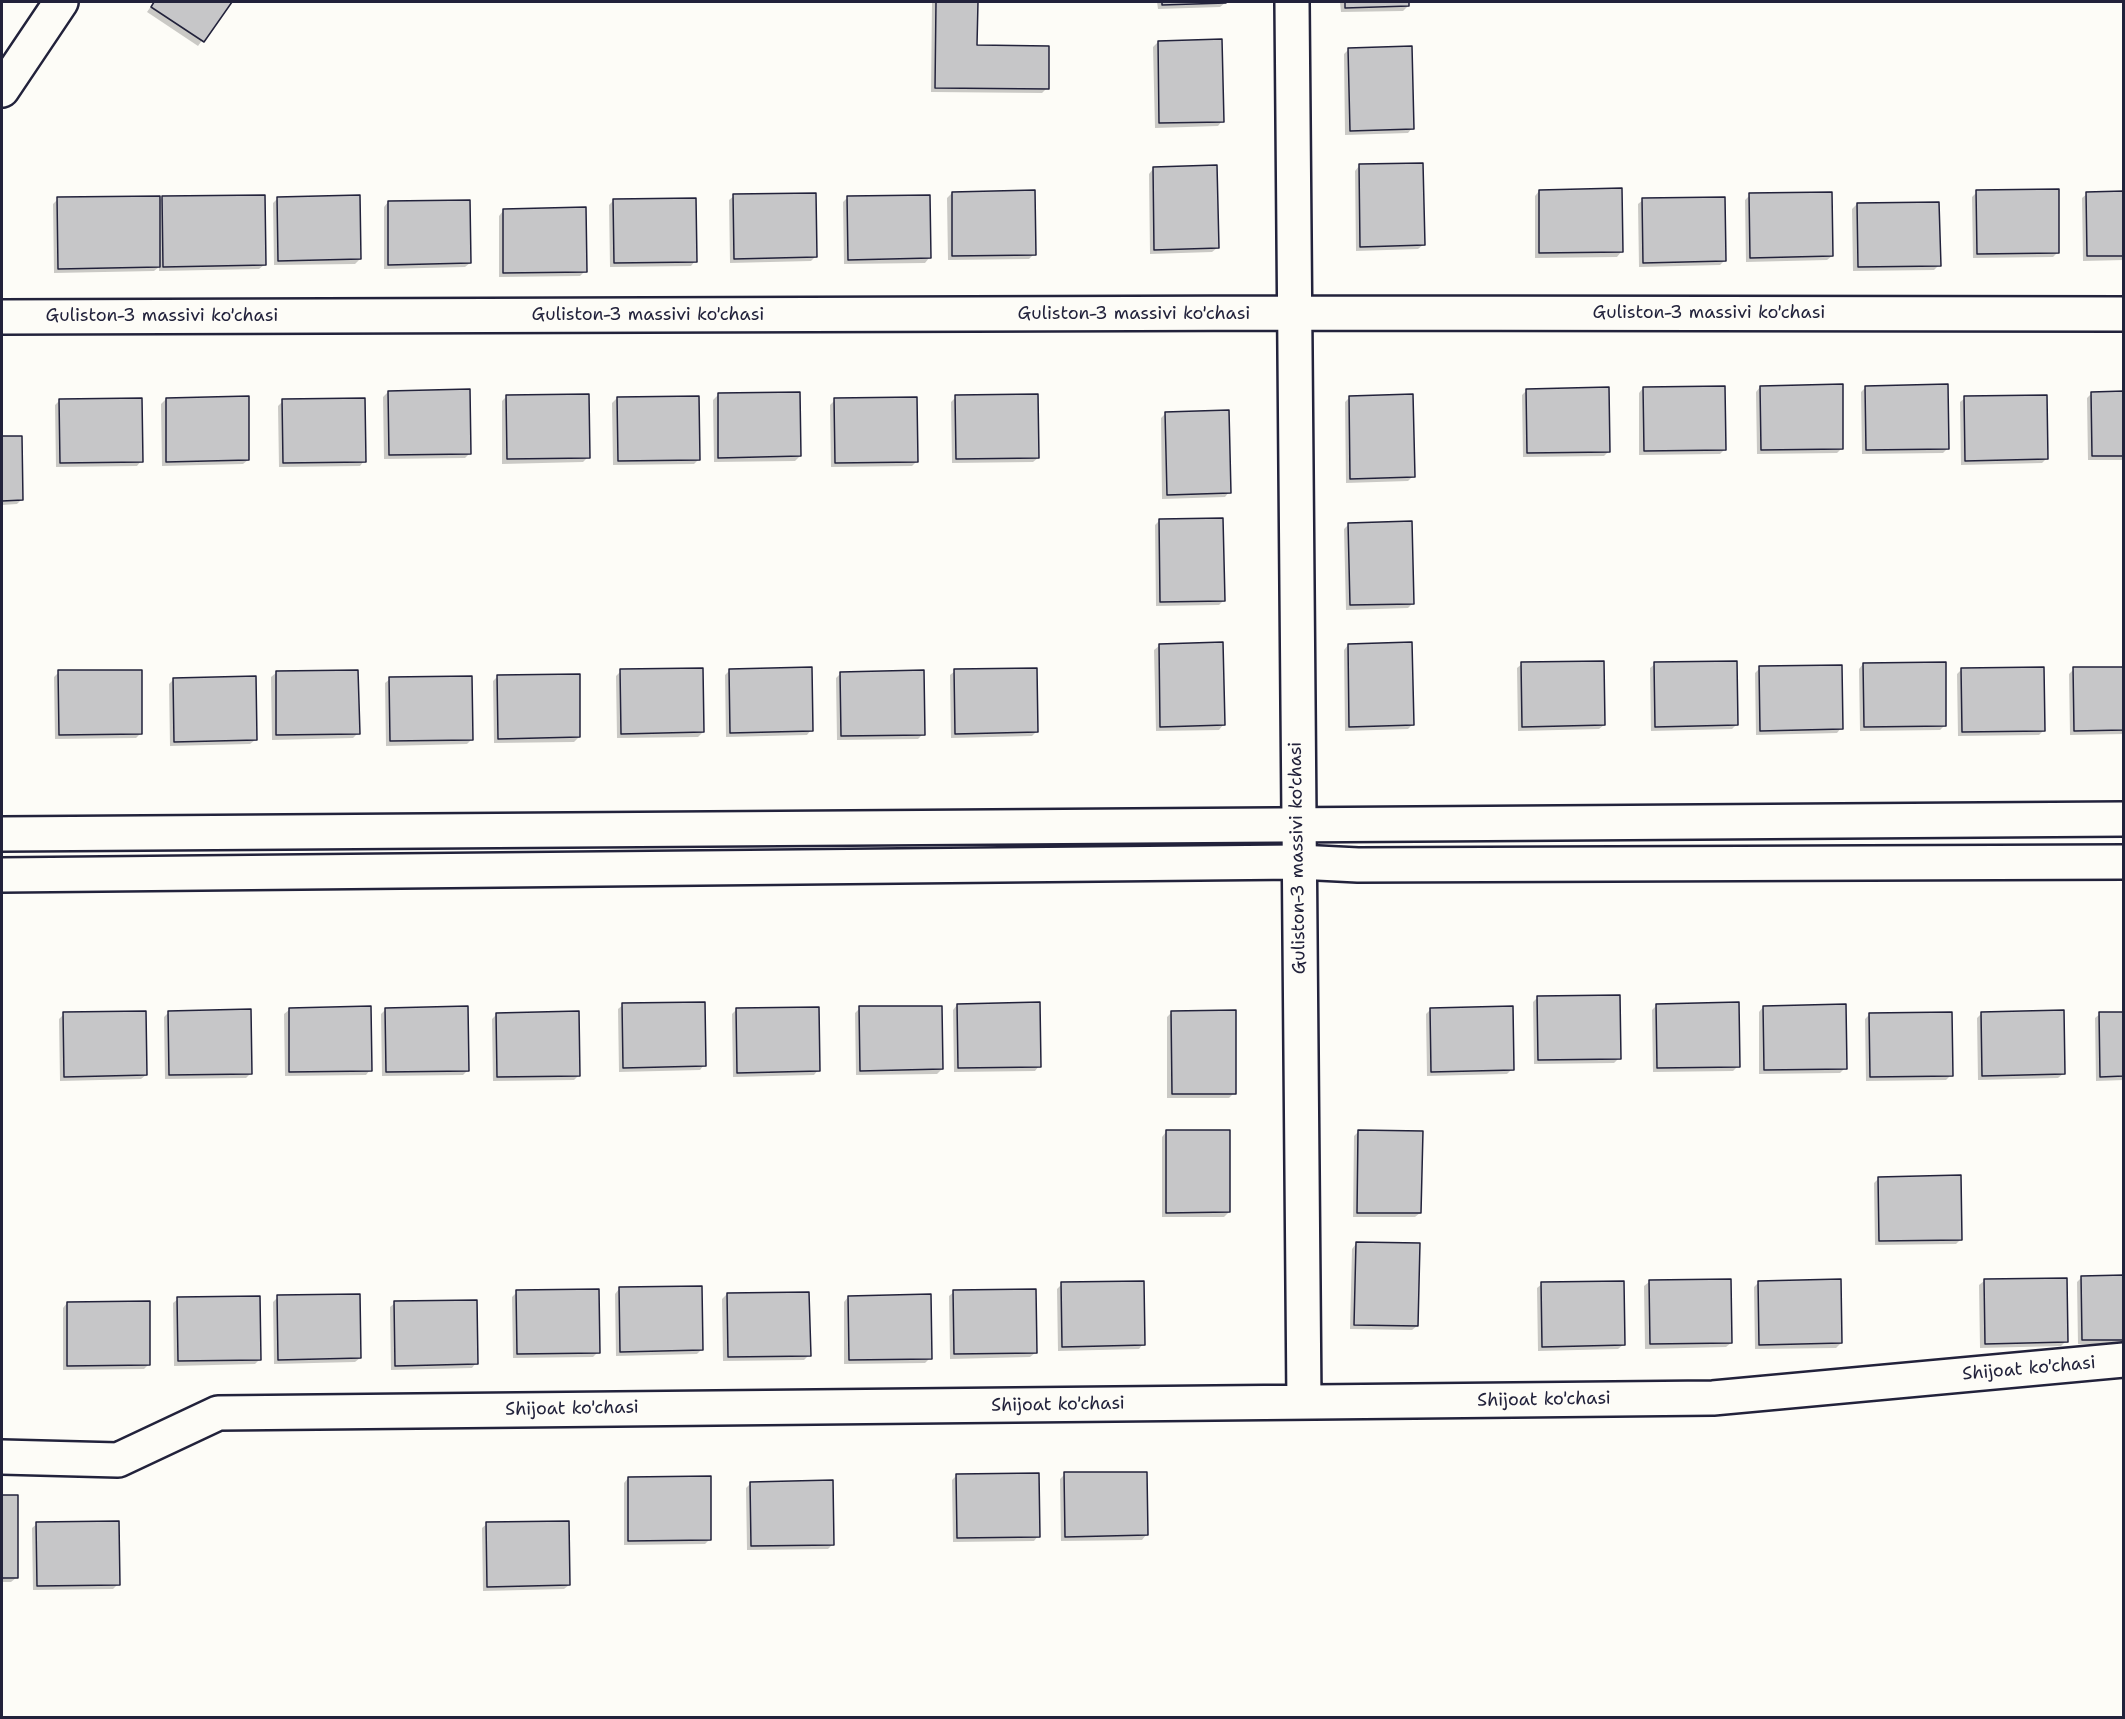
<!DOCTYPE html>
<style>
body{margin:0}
#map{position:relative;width:2125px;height:1719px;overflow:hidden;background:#fdfcf7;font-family:"Shantell Sans",sans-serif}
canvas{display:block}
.frame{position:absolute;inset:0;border:3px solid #22223b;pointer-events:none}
</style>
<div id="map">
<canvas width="2125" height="1719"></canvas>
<div class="frame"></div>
</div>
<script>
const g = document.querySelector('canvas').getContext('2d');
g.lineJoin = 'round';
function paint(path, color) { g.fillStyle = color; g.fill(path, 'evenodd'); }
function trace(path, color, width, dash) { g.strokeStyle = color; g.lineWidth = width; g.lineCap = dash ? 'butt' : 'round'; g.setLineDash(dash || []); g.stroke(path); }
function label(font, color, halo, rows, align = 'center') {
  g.font = font + ' "Shantell Sans",sans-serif'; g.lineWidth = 4.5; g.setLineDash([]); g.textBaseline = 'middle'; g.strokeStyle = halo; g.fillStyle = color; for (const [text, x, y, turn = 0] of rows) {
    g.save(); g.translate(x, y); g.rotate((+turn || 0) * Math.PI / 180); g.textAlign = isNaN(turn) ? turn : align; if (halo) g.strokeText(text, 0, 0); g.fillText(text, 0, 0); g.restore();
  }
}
const shadow = new Path2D(`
 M154,2H230L198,46L147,12Z
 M932,2H976V47L1047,88L1042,93L931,92Z
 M1157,2H1225V3L1220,7L1158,9Z
 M1340,2H1408V6L1403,11L1341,12Z
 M1158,42L1222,121L1218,126L1155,128L1153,47Z
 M1349,49L1412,128L1408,133L1345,135L1344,54Z
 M1359,166L1423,245L1418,249L1356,251L1355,171Z
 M1153,169L1217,248L1212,252L1150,254L1149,174Z
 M1539,191L1621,252L1617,257L1535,258V196Z
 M1977,192L2058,252L2053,257L1973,258L1972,197Z
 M952,193L1034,254L1029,259L948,260L947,198Z
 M2124,193V260L2083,261L2082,198L2087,194Z
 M1750,195L1832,256L1827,260L1746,262L1745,200Z
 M734,196L815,257L811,261L730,263L729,200Z
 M163,197L264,265L259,269L159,271V267L154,271L54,273L53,204L58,199L158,201Z
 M848,197L929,258L925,263L844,264L843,202Z
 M278,198L360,259L355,264L274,265L273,203Z
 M1643,200L1725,260L1720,265L1639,267L1638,204Z
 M613,201L695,261L691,266L610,267L609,205Z
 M388,202L470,263L465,267L384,269V207Z
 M1857,204L1939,265L1934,270L1853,271L1852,209Z
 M503,211L585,271L580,276L499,277V216Z
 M1760,387L1842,448L1837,453L1757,454L1756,392Z
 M1866,387L1948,448L1943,453L1862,454L1861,392Z
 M1643,388L1725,449L1720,454L1639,455V393Z
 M1527,390L1609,451L1604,456L1523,457L1522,395Z
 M388,392L470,453L465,458L384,459L383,397Z
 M2092,393H2124V460H2088L2087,398Z
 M718,395L800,456L795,461L714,462L713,400Z
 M506,397L588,457L583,462L502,464V401Z
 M956,397L1038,458L1033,462L952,463L951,402Z
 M1350,397L1413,476L1408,481L1346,483L1345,402Z
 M617,398L699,459L694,464L613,465L612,403Z
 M1965,398L2047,458L2042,463L1961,465L1960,402Z
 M166,399L248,460L243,464L162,466L161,404Z
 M60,400L141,461L137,466L56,467L55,405Z
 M835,400L917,461L912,466L831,467L830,405Z
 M283,401L364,461L360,466L279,467L278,406Z
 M1166,413L1229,492L1225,497L1162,499L1161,418Z
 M20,437L21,500L17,504L2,505V438Z
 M1159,521L1224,600L1219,605L1156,606L1155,525Z
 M1349,524L1413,603L1408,608L1346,610L1344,529Z
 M1348,645L1412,725L1408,729L1345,731L1344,650Z
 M1159,646L1223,725L1219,730L1156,731L1154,650Z
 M1522,664L1604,725L1599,729L1518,731L1517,668Z
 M1655,664L1737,724L1732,729L1651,731L1650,668Z
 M1863,664L1945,725L1940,730L1860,731L1859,669Z
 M1760,668L1841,728L1837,733L1756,735L1755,673Z
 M2124,668V734L2070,735L2069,674L2074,669Z
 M1962,669L2044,730L2039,735L1958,736L1957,674Z
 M730,670L811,730L807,735L726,737L725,675Z
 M621,671L703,732L698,737L617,738L616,676Z
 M955,671L1036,732L1032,736L951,738L950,675Z
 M59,672L141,733L136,738L55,739L54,677Z
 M276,673L358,733L353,738L272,740L271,677Z
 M841,673L923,734L918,739L837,740L836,678Z
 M498,676L579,737L574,742L494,743L493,681Z
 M174,679L255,740L250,744L170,746L169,684Z
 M390,679L472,739L467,744L386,746L385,683Z
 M1538,997L1619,1058L1614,1063L1534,1064L1533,1002Z
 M623,1005L704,1065L700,1070L619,1072L618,1009Z
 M957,1005L1039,1066L1035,1071L954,1072L953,1010Z
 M1657,1005L1738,1066L1733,1071L1653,1072L1652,1010Z
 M1763,1007L1845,1068L1840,1073L1759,1074V1012Z
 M860,1008L942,1069L937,1074L856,1075L855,1013Z
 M386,1009L468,1070L463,1075L382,1076L381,1014Z
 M1431,1009L1512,1069L1507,1074L1427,1076L1426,1014Z
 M289,1010L370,1070L366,1075L285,1076L284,1014Z
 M736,1010L818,1070L814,1075L733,1077L732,1014Z
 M169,1012L251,1073L246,1078L165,1079L164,1017Z
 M1172,1012L1234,1093L1229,1098H1167V1017Z
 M1982,1013L2063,1074L2058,1078L1978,1080L1977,1018Z
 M2124,1013V1080L2096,1081L2095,1018L2100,1014Z
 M64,1014L146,1075L141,1079L60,1081L59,1019Z
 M497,1014L579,1075L574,1080L493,1081L492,1019Z
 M1870,1014L1951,1075L1946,1080L1866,1081L1865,1019Z
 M1359,1131L1420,1213L1415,1217H1353L1354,1136Z
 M1166,1132L1229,1212L1224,1217H1162V1137Z
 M1879,1178L1961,1239L1956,1244L1875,1245L1874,1183Z
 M1356,1244L1417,1326L1412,1330L1350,1329L1352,1249Z
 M2082,1277H2124V1344H2078L2077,1282Z
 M1984,1281L2066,1341L2061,1346L1980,1348L1979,1285Z
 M1649,1282L1731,1343L1726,1347L1645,1349L1644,1286Z
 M1759,1282L1841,1343L1836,1348L1755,1349L1754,1287Z
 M1062,1284L1143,1344L1139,1349L1058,1351L1057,1289Z
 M1542,1284L1623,1345L1618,1349L1538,1351L1537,1288Z
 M619,1289L701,1350L697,1354L616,1356L615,1294Z
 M517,1292L598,1352L593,1357L513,1358L512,1297Z
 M954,1292L1035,1353L1030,1357L950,1359L949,1296Z
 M727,1294L809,1355L804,1360L723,1361L722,1299Z
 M278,1297L360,1358L355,1362L274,1364L273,1302Z
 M848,1297L930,1358L925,1363L844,1364V1302Z
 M178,1299L260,1359L255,1364L174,1366L173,1303Z
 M67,1303L149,1364L144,1369L63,1370V1308Z
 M395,1303L476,1363L472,1368L391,1370L390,1307Z
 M1065,1474L1146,1535L1142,1540L1061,1541L1060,1479Z
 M957,1475L1038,1536L1034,1541L953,1542L952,1480Z
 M628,1478L710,1539L705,1544L624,1545V1483Z
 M751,1483L833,1544L828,1549L747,1550L746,1488Z
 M2,1497H16V1578L11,1582H2Z
 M37,1524L118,1584L113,1589L33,1590L32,1528Z
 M487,1524L569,1585L564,1589L483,1591L482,1528Z`);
const building = new Path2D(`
 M154,2H232L204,42L151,7Z
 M936,2H978L977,45L1049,46V89L935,88Z
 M1162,2H1226V3L1162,5Z
 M1345,2H1409V6L1345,8Z
 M1222,39L1224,122L1159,123L1158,41Z
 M1412,46L1414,129L1350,131L1348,48Z
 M1423,163L1425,245L1360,247L1359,164Z
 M1217,165L1219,248L1154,250L1153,167Z
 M1622,188L1623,252L1539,253V190Z
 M2059,189V253L1977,254L1976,190Z
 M1035,190L1036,255L952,256V192Z
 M2124,191V256H2087L2086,192Z
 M1832,192L1833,256L1750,258L1749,193Z
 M816,193L817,257L734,259L733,194Z
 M265,195L266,265L163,267L162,196Z
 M360,195L361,259L278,261L277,197Z
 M930,195L931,258L848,260L847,196Z
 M160,196V267L58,269L57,197Z
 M1725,197L1726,261L1643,263L1642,198Z
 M696,198L697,262L614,263L613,199Z
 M470,200L471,263L388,265V201Z
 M1939,202L1941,266L1858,267L1857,203Z
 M586,207L587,272L503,273V209Z
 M1843,384V449L1761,450L1760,386Z
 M1948,384L1949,449L1866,450L1865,386Z
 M1725,386L1726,450L1644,451L1643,387Z
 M1609,387L1610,452L1527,453L1526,389Z
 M470,389L471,454L389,455L388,391Z
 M2124,391V456H2092L2091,392Z
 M800,392L801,456L718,458V393Z
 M589,394L590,458L507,459L506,395Z
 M1038,394L1039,458L956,459L955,395Z
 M1413,394L1415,477L1350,479L1349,396Z
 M2047,395L2048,459L1965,461L1964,396Z
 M249,396V460L166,462V398Z
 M699,396L700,460L618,461L617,397Z
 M917,397L918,462L835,463L834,398Z
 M142,398L143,462L60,463L59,399Z
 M365,398L366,462L283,463L282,399Z
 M1229,410L1231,493L1167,495L1165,412Z
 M2,436H22L23,500L2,501Z
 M1223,518L1225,601L1160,602L1159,519Z
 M1412,521L1414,604L1350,605L1348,523Z
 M1223,642L1225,725L1160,727L1159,644Z
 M1412,642L1414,725L1349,727L1348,644Z
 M1604,661L1605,725L1522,727L1521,662Z
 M1737,661L1738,725L1655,727L1654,662Z
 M1946,662V726L1864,727L1863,663Z
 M1842,665L1843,729L1760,731L1759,666Z
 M812,667L813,731L730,733L729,669Z
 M2044,667L2045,731L1962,732L1961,668Z
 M2073,667H2124V730L2074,731Z
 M703,668L704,732L621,734L620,669Z
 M1037,668L1038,732L955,734L954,669Z
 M58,670H142V734L59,735Z
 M358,670L360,734L276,735V671Z
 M924,670L925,735L841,736L840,672Z
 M580,674V737L498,739L497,675Z
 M256,676L257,740L174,742L173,678Z
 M472,676L473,740L390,741L389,677Z
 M1620,995L1621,1059L1538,1060L1537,996Z
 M705,1002L706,1066L623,1068L622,1003Z
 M1040,1002L1041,1067L958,1068L957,1004Z
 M1739,1002L1740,1067L1657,1068L1656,1004Z
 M1846,1004L1847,1069L1764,1070L1763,1006Z
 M371,1006L372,1071L289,1072V1008Z
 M468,1006L469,1071L386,1072L385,1008Z
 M859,1006H942L943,1069L860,1071Z
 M1513,1006L1514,1070L1431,1072L1430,1008Z
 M819,1007L820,1071L737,1073L736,1008Z
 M251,1009L252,1074L169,1075L168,1011Z
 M1236,1010V1094H1172L1171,1011Z
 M2064,1010L2065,1074L1982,1076L1981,1012Z
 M146,1011L147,1075L64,1077L63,1012Z
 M579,1011L580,1076L497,1077L496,1013Z
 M1952,1012L1953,1076L1870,1077L1869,1013Z
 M2099,1012H2124V1076L2100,1077Z
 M1166,1130H1230V1212L1166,1213Z
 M1358,1130L1423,1131L1421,1213H1357Z
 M1961,1175L1962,1240L1879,1241L1878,1177Z
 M1356,1242L1420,1243L1418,1326L1354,1325Z
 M2124,1275V1340H2082L2081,1276Z
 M2067,1278L2068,1342L1985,1344L1984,1279Z
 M1731,1279L1732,1343L1650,1344L1649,1280Z
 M1841,1279L1842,1343L1759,1345L1758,1281Z
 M1144,1281L1145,1345L1062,1347L1061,1282Z
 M1624,1281L1625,1345L1542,1347L1541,1282Z
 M702,1286L703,1350L620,1352L619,1287Z
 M599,1289L600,1353L517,1354L516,1290Z
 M1036,1289L1037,1353L954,1354L953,1290Z
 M809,1292L811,1356L728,1357L727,1293Z
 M360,1294L361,1358L278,1360L277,1295Z
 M931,1294L932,1359L849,1360L848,1296Z
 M260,1296L261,1360L178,1361L177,1297Z
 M477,1300L478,1364L395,1366L394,1301Z
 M150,1301V1365L67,1366V1302Z
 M1064,1472H1147L1148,1535L1065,1537Z
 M1039,1473L1040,1537L957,1538L956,1474Z
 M711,1476V1540L628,1541V1477Z
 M833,1480L834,1545L751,1546L750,1482Z
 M2,1495H18V1578H2Z
 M119,1521L120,1585L37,1586L36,1522Z
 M569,1521L570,1585L487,1587L486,1522Z`);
const street = new Path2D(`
 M1292,2L1304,1402
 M2,90L61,2
 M2,317L1294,313L2124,314
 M2,1457L118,1460L218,1413L1713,1398L2124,1360`);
const secondary = new Path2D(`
 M2,834L2124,819
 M2,875L1298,862L1358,865L2124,862`);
const streetNames = [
 ["Guliston-3 massivi ko'chasi",1709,313],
 ["Guliston-3 massivi ko'chasi",1134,314],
 ["Guliston-3 massivi ko'chasi",648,315],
 ["Guliston-3 massivi ko'chasi",162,316],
 ["Guliston-3 massivi ko'chasi",1298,858,-91],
 ["Shijoat ko'chasi",2029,1369,-5],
 ["Shijoat ko'chasi",1544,1400,-1],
 ["Shijoat ko'chasi",1058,1405,-1],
 ["Shijoat ko'chasi",572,1409,-1]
];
paint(shadow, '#0003');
paint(building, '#c6c6c8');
trace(building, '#22223b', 1.5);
trace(street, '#22223b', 38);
trace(secondary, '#22223b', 38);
trace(street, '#fdfcf7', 33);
trace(secondary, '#fdfcf7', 33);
label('18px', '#22223b', '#fdfcf7', streetNames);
</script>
